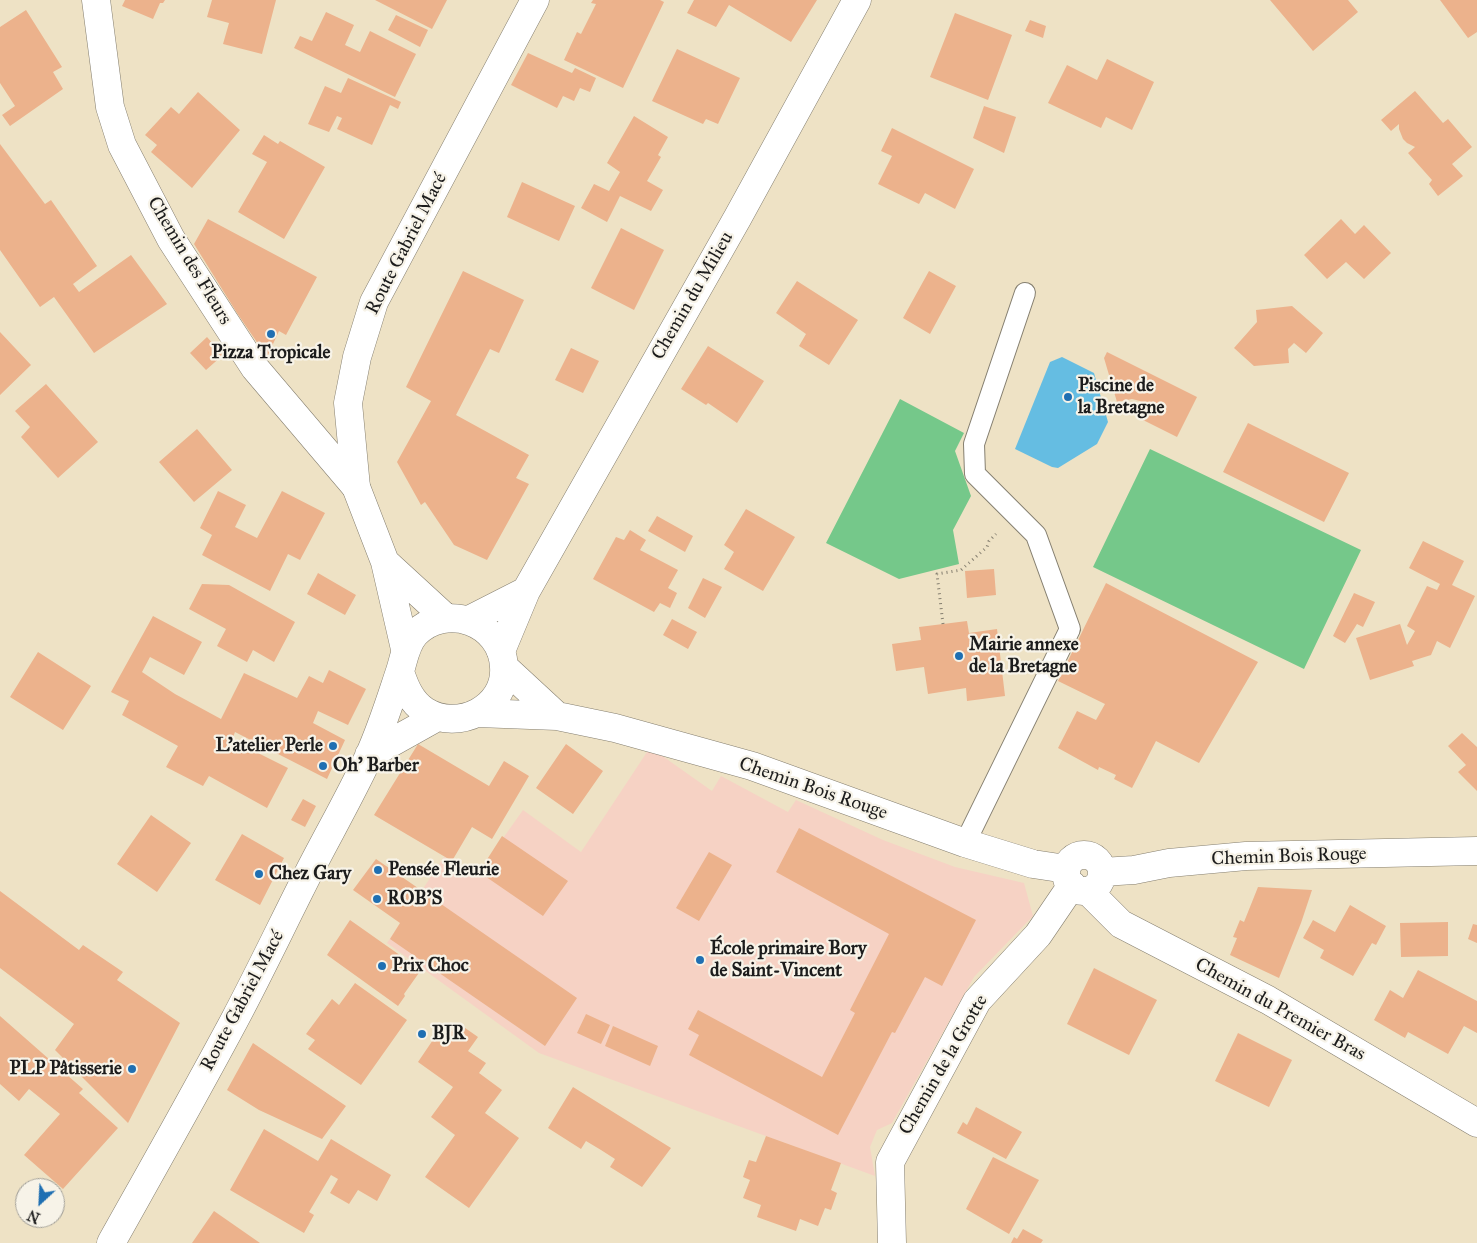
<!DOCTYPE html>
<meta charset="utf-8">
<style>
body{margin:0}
#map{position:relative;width:1477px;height:1243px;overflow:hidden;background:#eee2c5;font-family:"IM FELL Great Primer",serif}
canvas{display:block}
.north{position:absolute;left:15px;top:1178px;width:50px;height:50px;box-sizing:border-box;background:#f7f3e8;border:1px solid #9f9d96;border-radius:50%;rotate:205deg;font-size:14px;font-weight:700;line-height:20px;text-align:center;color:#1c1c1c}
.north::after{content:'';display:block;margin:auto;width:18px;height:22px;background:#1f6fb2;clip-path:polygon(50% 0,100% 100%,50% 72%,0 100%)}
</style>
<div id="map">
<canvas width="1477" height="1243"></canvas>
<div class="north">N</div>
</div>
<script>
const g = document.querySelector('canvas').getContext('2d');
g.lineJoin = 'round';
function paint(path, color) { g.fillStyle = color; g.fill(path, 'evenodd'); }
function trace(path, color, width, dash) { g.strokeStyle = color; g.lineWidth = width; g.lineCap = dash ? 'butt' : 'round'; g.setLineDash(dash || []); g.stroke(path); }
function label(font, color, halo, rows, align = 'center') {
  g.font = font + ' "IM FELL Great Primer",serif'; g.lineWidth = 4.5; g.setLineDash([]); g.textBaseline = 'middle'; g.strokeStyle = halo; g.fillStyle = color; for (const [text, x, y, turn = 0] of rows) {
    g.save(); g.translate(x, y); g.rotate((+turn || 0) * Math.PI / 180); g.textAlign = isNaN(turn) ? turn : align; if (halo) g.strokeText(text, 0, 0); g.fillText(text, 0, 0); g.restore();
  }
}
const built = new Path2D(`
 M649,749L661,755L712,791L721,776L788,812L796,800L883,840L955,867L1024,883L1033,916L974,977L892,1123L877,1130L870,1147L875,1176L539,1053L387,943L444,857L477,875L523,810L581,852Z`);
const green = new Path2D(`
 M900,399L964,433L955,451L971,496L953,530L959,564L899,579L826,543Z
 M1150,449L1361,550L1304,669L1093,567Z`);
const water = new Path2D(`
 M1062,357L1094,373L1108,422L1097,444L1058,468L1052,467L1015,449L1050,362Z`);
const building = new Path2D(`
 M125,0H165L163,3H160L153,19L122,6Z
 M212,0H276L262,54L223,44L229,23L207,17Z
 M375,0H447L432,29Z
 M593,0H660L664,2L623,88L564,60L577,32L581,34L596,4L591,3Z
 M694,0H817L791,42L729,5L716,27L687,13Z
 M1270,0H1348L1358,12L1313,51Z
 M1440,0H1477V32L1468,38Z
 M26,10L62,67L53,72L63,89L10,126L2,115L15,106L0,83V27Z
 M326,12L354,25L345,45L360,52L370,31L416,54L395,97L294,48L300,36L312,41Z
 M955,13L1012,35L988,100L930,77Z
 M396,15L428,30L420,47L388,30Z
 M1030,20L1046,26L1043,38L1025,31Z
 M677,49L740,78L718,124L706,119L703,124L652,101Z
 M528,53L572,73L575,68L596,78L590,92L580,88L574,101L563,96L557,108L511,85Z
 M1107,59L1154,82L1132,130L1106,117L1101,128L1048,103L1067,65L1097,80Z
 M348,78L401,102L398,109L390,105L372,145L337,129L342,118L337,116L329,132L308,124L325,86L341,93Z
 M1415,91L1443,123L1448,119L1472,147L1452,164L1463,176L1438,196L1429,184L1432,180L1408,153L1415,147L1407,143L1403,139L1399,129V124L1391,131L1381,120Z
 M198,92L240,130L192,188L151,152L157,145L145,135L171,107L179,114Z
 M984,106L1016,117L1004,153L973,138Z
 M634,116L668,137L658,155L661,157L647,181L663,190L651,211L620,196L607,222L581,208L594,184L609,191L620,172L607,163Z
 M892,128L974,169L955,209L925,193L919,204L878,184L892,156L881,151Z
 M264,135L278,144L280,141L325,167L284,239L238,212L267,162L252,154Z
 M0,144L45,204L51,200L97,266L73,284L79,292L131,255L167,304L94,353L54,297L40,307L0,250Z
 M522,182L575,206L559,241L507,217Z
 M208,219L317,277L286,335L279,331L267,357L237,313L194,244Z
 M1341,219L1355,234L1364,225L1391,253L1364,279L1346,262L1327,279L1304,255Z
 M621,228L664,250L634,310L591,288Z
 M463,271L524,300L499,353L490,349L456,415L529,455L516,478L529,484L487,560L454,545L425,502L421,505L397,462L431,401L406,387Z
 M929,271L956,286L930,334L903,318Z
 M797,281L858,320L829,365L799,346L806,334L776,313Z
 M1292,306L1323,333L1306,353L1294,343L1288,349L1289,363L1254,366L1234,348L1257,322L1256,310Z
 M0,332L31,365L0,395Z
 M207,337L223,355L206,370L190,353Z
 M708,346L764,381L737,423L708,403L706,405L681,389Z
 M571,348L599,361L583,393L555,380Z
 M1107,352L1197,397L1177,437L1139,418L1144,408L1140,401L1132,399L1117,402L1104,358Z
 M46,384L98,442L58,478L21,437L30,427L15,411Z
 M1248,423L1349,473L1324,522L1223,472Z
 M197,429L232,470L194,502L159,462Z
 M218,491L246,505L235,527L257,538L282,491L325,513L300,560L288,554L270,591L202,555L212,535L200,528Z
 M746,509L795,537L763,591L724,569L734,552L724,545Z
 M657,516L693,536L685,552L648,531Z
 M630,530L646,540L640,550L678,570L668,588L677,593L670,608L660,603L654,612L593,579L616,537L624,540Z
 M1423,541L1464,561L1452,585L1475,596L1450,648L1437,641L1431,655L1412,661L1414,666L1370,680L1356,638L1400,624L1407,645L1415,631L1407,626L1427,586L1437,590L1440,584L1409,568Z
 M994,569L996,595L967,598L965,571Z
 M318,573L356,595L345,615L307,594Z
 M703,578L722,587L705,618L688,608Z
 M1106,583L1258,662L1199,763L1156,741L1132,788L1114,779L1116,775L1099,767L1098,770L1058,748L1077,711L1096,720L1105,704L1058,681Z
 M202,584L229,585L295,622L274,662L253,650L247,662L217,646L226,629L189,609Z
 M1354,593L1375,602L1363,627L1357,624L1345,643L1333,636Z
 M153,616L202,642L184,675L150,657L142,672L175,694L221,719L244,673L297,698L309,676L323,683L329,670L366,689L348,725L318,711L313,723L345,740L327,779L235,732L232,740L288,768L267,808L209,776L203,786L166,767L178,746L122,715L129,701L111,692Z
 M672,619L697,632L688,649L663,635Z
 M967,621L969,633L997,629L1005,696L967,701L966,688L928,694L924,667L896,671L892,644L921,640L919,627Z
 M38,652L91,686L63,730L10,697Z
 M1462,733L1477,747V791L1458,772L1466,765L1448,746Z
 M418,744L489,786L504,761L529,776L492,839L472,827L452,861L374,815Z
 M566,744L603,771L573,814L536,788Z
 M303,799L316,806L305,827L291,820Z
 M151,815L191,843L157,892L117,864Z
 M799,828L976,920L942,986L925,977L895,1033L892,1032L838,1135L689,1055L699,1035L688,1029L698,1010L822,1077L855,1013L850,1010L889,934L776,872Z
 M242,834L284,858L260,905L215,880Z
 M502,836L568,881L543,916L479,872Z
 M709,852L732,865L699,921L676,908Z
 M376,859L577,998L545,1046L390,939L400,923L353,890Z
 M1258,887L1312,890L1301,923L1279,978L1230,955L1237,938L1233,937L1240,920L1244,922Z
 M0,891L79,950L83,945L123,972L117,980L180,1023L128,1123L55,1050L74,1024L0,968Z
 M1350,905L1386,926L1376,945L1372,943L1353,976L1320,958L1324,950L1303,938L1313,920L1335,932Z
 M350,920L421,970L404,994L405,996L398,1006L327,955Z
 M1448,922V956L1401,957L1400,923Z
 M1473,924L1477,925V943L1468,939Z
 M1094,968L1157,1000L1129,1055L1067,1024Z
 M1418,970L1477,1001V1033L1464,1026L1448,1054L1408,1032L1405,1038L1374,1020L1390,990L1403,998Z
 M355,983L407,1020L361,1085L308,1049L315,1040L306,1034L332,999L339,1005Z
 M586,1014L610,1025L601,1044L577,1033Z
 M0,1016L83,1089L79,1093L118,1128L63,1189L24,1155L60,1114L29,1089L19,1101L0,1084Z
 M458,1023L478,1037L468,1051L486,1063L479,1073L502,1090L485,1113L519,1138L469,1208L425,1177L455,1135L431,1117L453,1087L418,1062L439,1031L448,1036Z
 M613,1026L658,1046L650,1066L605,1046Z
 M1238,1033L1292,1060L1269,1107L1215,1081Z
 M253,1043L346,1106L322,1139L259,1110L227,1090Z
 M573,1087L671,1148L642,1187L610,1167L615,1159L601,1150L586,1141L581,1149L548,1128Z
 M976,1107L1022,1132L1006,1159L957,1133L963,1122L967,1125Z
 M264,1129L318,1161L331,1139L391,1175L377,1201L358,1190L349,1204L330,1193L338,1179L331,1175L309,1212L314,1215L304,1233L230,1190Z
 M766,1136L841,1163L831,1190L837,1193L831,1210L825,1208L818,1226L800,1219L796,1231L757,1217L761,1205L743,1198L750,1180L743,1177L749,1160L756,1162Z
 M993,1157L1039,1180L1009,1234L966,1209Z
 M214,1211L260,1243H192Z
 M1023,1229L1043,1240L1041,1243H1011L1014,1237L1017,1239Z`);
const path = new Path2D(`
 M943,624L937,574L961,570L987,547L989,541L996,534`);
const lane = new Path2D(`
 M965,843L1070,629L1036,535L975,474L974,444L1025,293`);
const street = new Path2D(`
 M96,0L110,107L122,145L171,239L255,368L356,487
 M469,620L526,591
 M501,651L526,591L738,217L857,0
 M1088,891L1121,924L1268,1000L1477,1123
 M892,1243L890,1162L977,1001L1038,935L1072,885`);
const secondary = new Path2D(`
 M385,562L446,618
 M405,649L385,562L356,487L348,403L357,357L374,302L535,0
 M504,667L557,716
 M478,713L557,716L615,728L752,766L965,843L1033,864L1066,869
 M369,755L437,717
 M1066 873a18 18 0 1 1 36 0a18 18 0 1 1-36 0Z
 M1102,872L1134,870L1169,863L1246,856L1477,851
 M111,1243C153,1168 195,1094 235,1019C261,970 284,921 309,872C329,833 351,795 369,756C381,730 390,701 399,674C404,660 405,645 415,634C446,602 502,622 504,667C507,708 458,732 425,711C411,702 405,687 400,672`);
const markers = [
 [271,334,5,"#1f6fb2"],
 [1068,397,5,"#1f6fb2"],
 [959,656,5,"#1f6fb2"],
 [333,746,5,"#1f6fb2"],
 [323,766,5,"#1f6fb2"],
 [378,870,5,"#1f6fb2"],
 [259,874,5,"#1f6fb2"],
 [377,899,5,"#1f6fb2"],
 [700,960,5,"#1f6fb2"],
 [382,966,5,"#1f6fb2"],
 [422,1034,5,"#1f6fb2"],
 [132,1069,5,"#1f6fb2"]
];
const streetNames = [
 ["Route Gabriel Macé",407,244,-63],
 ["Chemin des Fleurs",189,261,59],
 ["Chemin du Milieu",693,296,-60],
 ["Chemin Bois Rouge",813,789,19],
 ["Chemin Bois Rouge",1289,857,-2],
 ["Route Gabriel Macé",243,1001,-62],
 ["Chemin du Premier Bras",1280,1010,29],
 ["Chemin de la Grotte",944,1065,-60]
];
const poiNames = [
 ["Pizza Tropicale",271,353,"center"],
 ["Piscine de",1078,386],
 ["la Bretagne",1078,408],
 ["Mairie annexe",969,645],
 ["de la Bretagne",969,667],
 ["L'atelier Perle",323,746,"right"],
 ["Oh' Barber",333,766],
 ["Pensée Fleurie",388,870],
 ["Chez Gary",269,874],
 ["ROB'S",387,899],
 ["École primaire Bory",710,949],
 ["de Saint-Vincent",710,971],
 ["Prix Choc",392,966],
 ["BJR",432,1034],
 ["PLP Pâtisserie",122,1069,"right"]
];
paint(built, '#f6d2c4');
paint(green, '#75c88a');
paint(water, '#65bde2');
paint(building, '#ecb28c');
trace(lane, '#857f70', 22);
trace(street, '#857f70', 29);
trace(secondary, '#857f70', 29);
trace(path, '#857f70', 3, [1, 4]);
trace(lane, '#fff', 20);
trace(street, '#fff', 28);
trace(secondary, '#fff', 28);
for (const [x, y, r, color] of markers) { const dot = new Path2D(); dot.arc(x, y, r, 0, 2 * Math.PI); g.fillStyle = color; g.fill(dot); trace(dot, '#f7f3e8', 2); }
label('19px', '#1c1c1c', '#f7f3e8', streetNames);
label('bold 19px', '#1c1c1c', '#f7f3e8', poiNames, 'left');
</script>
